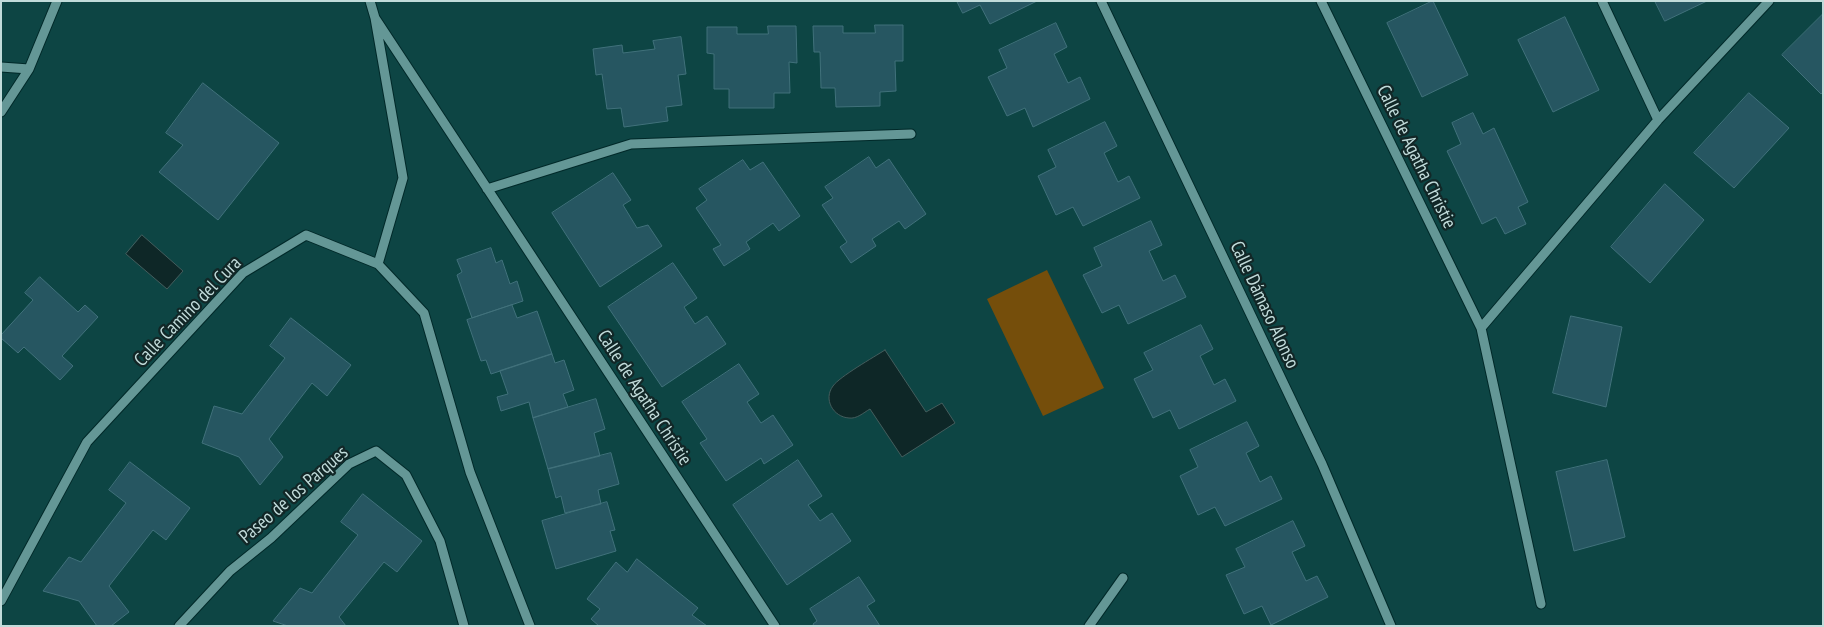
<!DOCTYPE html>
<meta charset="utf-8">
<style>
body{margin:0}
#map{position:relative;width:1824px;height:627px;overflow:hidden;background:#0d4544;font-family:"PT Sans Narrow",sans-serif}
canvas{display:block}
.frame{position:absolute;inset:0;border:2px solid #c1dbda;pointer-events:none}
</style>
<div id="map">
<canvas width="1824" height="627"></canvas>
<div class="frame"></div>
</div>
<script>
const g = document.querySelector('canvas').getContext('2d');
g.lineJoin = 'round';
function paint(path, color) { g.fillStyle = color; g.fill(path, 'evenodd'); }
function trace(path, color, width, dash) { g.strokeStyle = color; g.lineWidth = width; g.lineCap = dash ? 'butt' : 'round'; g.setLineDash(dash || []); g.stroke(path); }
function label(font, color, halo, rows, align = 'center') {
  g.font = font + ' "PT Sans Narrow",sans-serif'; g.lineWidth = 4.5; g.setLineDash([]); g.textBaseline = 'middle'; g.strokeStyle = halo; g.fillStyle = color; for (const [text, x, y, turn = 0] of rows) {
    g.save(); g.translate(x, y); g.rotate((+turn || 0) * Math.PI / 180); g.textAlign = isNaN(turn) ? turn : align; if (halo) g.strokeText(text, 0, 0); g.fillText(text, 0, 0); g.restore();
  }
}
const green = new Path2D(`
 M1047,270L1104,388L1043,416L987,299Z`);
const water = new Path2D(`
 M142,235L183,271L167,289L126,254Z
 M885,350L926,412L942,403L955,423L902,457L870,409C863,413 857,419 849,418C833,417 823,399 833,386C839,377 874,357 885,350Z`);
const building = new Path2D(`
 M957,1H1037L990,24L980,5L963,13Z
 M1433,1L1468,75L1422,97L1387,23Z
 M1655,1H1707L1665,21Z
 M1823,14V92L1821,94L1782,55Z
 M1565,17L1599,90L1553,112L1518,40Z
 M1056,23L1067,47L1054,54L1068,83L1080,77L1090,99L1033,127L1025,108L1007,116L988,77L1007,68L999,50Z
 M875,25H903V61H895L896,91L880,92V106L836,107L835,88H821L820,52H814L813,26H843V33H875Z
 M768,26H796L797,63L789,62L790,93H774V108H729V89H714V54L707,53V27H737V34H768Z
 M681,37L686,74L678,75L682,105L666,107L668,121L624,127L621,108L607,109L602,74L596,75L593,49L622,45L623,53L655,49L653,41Z
 M203,83L279,143L218,220L159,172L183,145L166,133Z
 M1749,93L1789,128L1734,188L1694,153Z
 M1473,113L1483,134L1494,128L1528,202L1518,207L1526,224L1505,234L1496,217L1482,224L1447,151L1461,144L1452,123Z
 M1105,122L1117,146L1104,153L1118,182L1129,176L1140,198L1083,226L1073,207L1056,215L1038,176L1056,167L1048,150Z
 M869,157L876,168L889,159L926,214L905,229L899,221L872,239L876,246L851,263L840,247L847,242L822,205L833,198L825,187Z
 M743,160L750,170L763,162L800,216L779,231L773,223L746,242L750,249L724,266L713,249L721,245L696,208L707,200L699,189Z
 M613,173L631,200L623,205L637,228L648,225L662,246L600,287L552,213Z
 M1665,184L1704,220L1650,283L1611,247Z
 M1151,221L1162,245L1149,251L1163,281L1175,275L1186,297L1128,324L1119,305L1102,313L1083,275L1102,266L1094,248Z
 M491,248L496,263L502,260L510,284L517,281L523,301L472,318L457,275L462,272L457,260Z
 M673,263L697,298L684,307L695,324L707,316L726,344L662,387L608,307Z
 M40,277L78,312L85,305L98,317L62,356L73,366L60,380L24,347L18,353L1,338V335L33,300L25,293Z
 M512,305L517,318L537,311L552,354L491,374L486,360L481,361L467,320Z
 M1571,316L1622,327L1606,407L1553,393Z
 M291,318L351,365L327,396L312,383L269,439L283,457L260,485L239,457L202,443L214,406L242,414L285,358L270,346Z
 M1201,325L1213,349L1200,356L1214,385L1225,379L1236,401L1179,429L1170,410L1153,418L1134,379L1153,370L1144,353Z
 M552,354L555,363L564,360L574,390L563,394L568,407L533,418L529,402L501,411L497,397L508,394L500,371Z
 M739,364L759,394L747,402L761,423L773,415L793,445L764,464L761,458L726,481L700,443L707,439L682,402Z
 M596,399L605,429L594,433L600,456L548,469L533,418Z
 M1247,422L1259,446L1246,453L1260,482L1271,476L1282,499L1225,526L1215,507L1198,515L1180,476L1198,467L1190,450Z
 M611,453L619,484L598,490L601,504L565,513L561,496L556,498L548,469Z
 M798,460L822,496L808,505L820,521L832,513L851,541L787,585L733,505Z
 M1607,460L1625,537L1574,551L1556,472Z
 M130,462L190,508L166,540L153,530L109,586L129,612L111,626H97L79,601L43,591L69,557L81,562L126,503L109,490Z
 M363,494L422,541L397,572L384,562L339,617L346,626H288L273,621L300,588L312,593L358,535L341,522Z
 M607,502L615,530L610,531L616,551L556,569L542,521Z
 M1293,521L1305,546L1292,552L1306,581L1317,576L1328,597L1271,625L1262,606L1244,614L1226,575L1245,567L1236,549Z
 M637,559L698,608L692,615L707,626H599L591,619L600,609L587,599L616,562L627,572Z
 M859,577L875,601L867,606L880,626H814L813,624L817,621L810,609Z`);
const minor = new Path2D(`
 M370,1L375,18L403,178L378,264
 M1101,1L1322,464L1391,626
 M1321,1L1481,328L1541,604
 M1602,1L1658,120
 M375,18L775,626
 M1,67L29,69
 M1,112L29,69L57,1
 M487,189L631,144L911,134
 M1481,328L1658,120L1769,1
 M1,601L87,442L243,273L306,235L378,264L424,313L470,472L530,626
 M179,626L230,571L271,538L349,464L376,451L406,475L440,541L464,626
 M1089,626L1123,578`);
const streetNames = [
 ["Calle de Agatha Christie",1416,157,64],
 ["Calle Dámaso Alonso",1264,305,65],
 ["Calle Camino del Cura",188,312,-46],
 ["Calle de Agatha Christie",644,398,57],
 ["Paseo de los Parques",294,495,-41]
];
paint(green, '#754e0b');
paint(water, '#0e2727');
trace(water, '#445d5d', 1);
paint(building, '#265661');
trace(building, '#41717b', 1);
trace(minor, '#002929', 11);
trace(minor, '#649796', 9);
label('19px', '#c1dbda', '#122727', streetNames);
</script>
